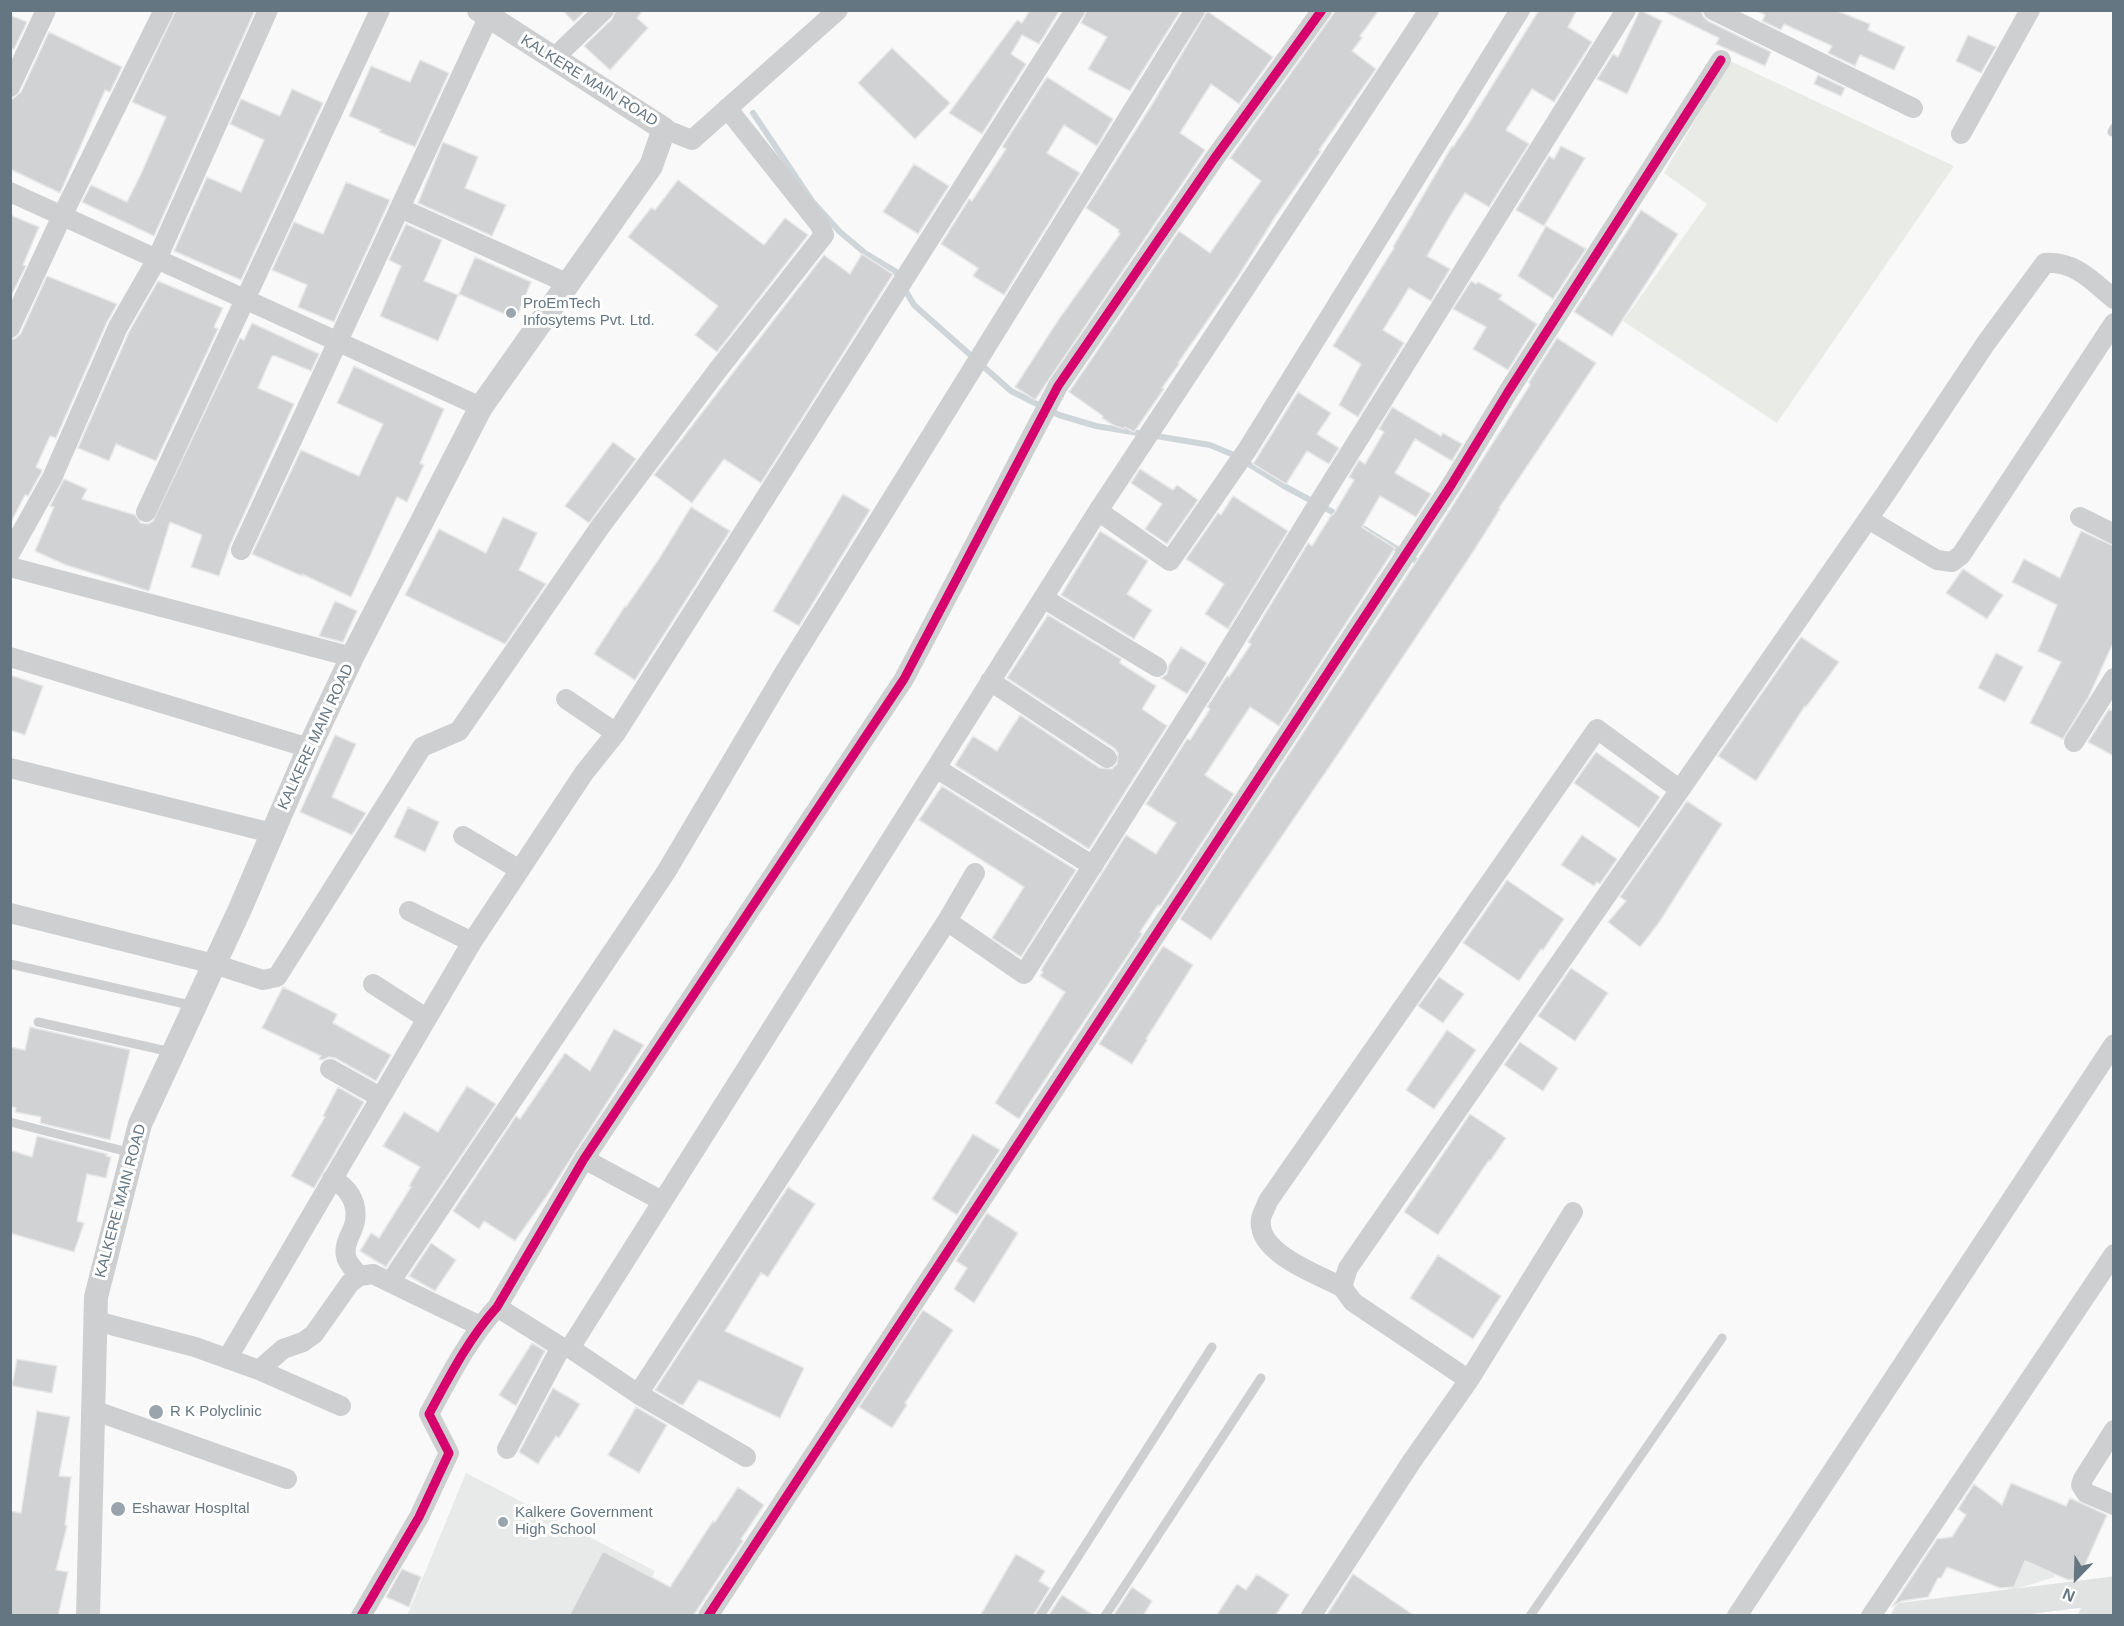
<!DOCTYPE html>
<style>
body{margin:0}
#map{position:relative;width:2124px;height:1626px;overflow:hidden;background:#f9f9f9;font-family:Arial,sans-serif}
canvas{display:block}
.frame{position:absolute;inset:0;border:12px solid #657683;pointer-events:none}
.north{position:absolute;left:2046px;top:1548px;width:60px;height:60px;-webkit-text-stroke:4px #fff;paint-order:stroke;rotate:203deg;font-size:16px;font-weight:700;line-height:24px;text-align:center;color:#657683}
.north::after{content:'';display:block;margin:auto;width:21px;height:27px;background:#657683;clip-path:polygon(50% 0,100% 100%,50% 72%,0 100%)}
</style>
<div id="map">
<canvas width="2124" height="1626"></canvas>
<div class="frame"></div>
<div class="north">N</div>
</div>
<script>
const g = document.querySelector('canvas').getContext('2d');
g.lineJoin = 'round';
function paint(path, color) { g.fillStyle = color; g.fill(path, 'evenodd'); }
function trace(path, color, width, dash) { g.strokeStyle = color; g.lineWidth = width; g.lineCap = dash ? 'butt' : 'round'; g.setLineDash(dash || []); g.stroke(path); }
function label(font, color, halo, rows, align = 'center') {
  g.font = font + ' Arial,sans-serif'; g.lineWidth = 6; g.setLineDash([]); g.textBaseline = 'middle'; g.strokeStyle = halo; g.fillStyle = color; for (const [text, x, y, turn = 0] of rows) {
    g.save(); g.translate(x, y); g.rotate((+turn || 0) * Math.PI / 180); g.textAlign = isNaN(turn) ? turn : align; if (halo) g.strokeText(text, 0, 0); g.fillText(text, 0, 0); g.restore();
  }
}
const built = new Path2D(`
 M466,1473L655,1571L631,1615L407,1616Z
 M2046,1545L2055,1577L2009,1591L1999,1559Z`);
const green = new Path2D(`
 M1730,61L1954,166L1777,423L1623,321L1707,204L1664,173Z`);
const stream = new Path2D(`
 M753,113L812,201L840,232L865,253L895,271L899,279
 M904,288L914,305L1011,391L1059,415L1096,426L1210,445L1234,455L1284,486L1340,516
 M1358,525L1423,565`);
const building = new Path2D(`
 M176,10H255L154,236L82,202L91,185L127,202L141,174L166,117L132,102Z
 M562,10H586L574,22Z
 M616,10H643L637,18L648,28L610,70L584,46L612,19Z
 M1030,10H1060L1039,44L1022,35L1011,54L1026,64L982,134L949,113L1017,20L1022,23Z
 M1087,10H1181L1130,91L1088,69L1107,37L1081,23Z
 M1336,10H1379L1360,36L1362,38L1352,51L1376,69L1319,150L1321,151L1277,214L1239,275L1178,363L1179,364L1162,388L1164,389L1134,432L1125,427L1124,429L1113,425L1102,418L1103,416L1069,392L1179,231L1210,253L1261,181L1230,158Z
 M1539,10H1577L1568,27L1592,42L1554,102L1532,89L1506,130L1529,144L1489,207L1465,193L1452,213L1427,256L1450,269L1431,301L1409,288L1383,330L1404,343L1358,417L1339,405L1361,364L1333,346L1394,248L1393,247L1452,146L1453,147L1469,123Z
 M1640,10L1662,21L1627,94L1597,79L1613,54L1618,57Z
 M1661,10H1701L1703,16L1708,21L1771,52L1765,66L1716,44L1719,38Z
 M1755,10H1835L1870,24L1868,30L1905,47L1894,70L1860,55L1855,66L1828,53L1832,46L1784,24L1781,30L1762,21L1765,15Z
 M1207,11L1273,57L1239,104L1211,84L1180,133L1205,150L1035,400L1015,387L1059,319L1120,234L1118,232L1119,230L1086,208L1153,103Z
 M10,15L27,22L14,49L10,48Z
 M49,32L122,67L110,92L105,90L60,193L10,169V101L21,92Z
 M1968,35L1996,47L1981,73L1956,61Z
 M892,48L950,103L915,139L858,83Z
 M420,60L449,73L415,147L379,132L381,130L349,116L371,66L410,82Z
 M1818,75L1845,88L1841,96L1814,84Z
 M1047,77L1113,119L1097,146L1064,125L1047,153L1080,173L1004,295L973,276L978,268L941,244L969,199L972,201L1006,149L1002,147Z
 M292,89L323,103L241,280L174,251L207,177L241,192L264,140L230,124L241,99L280,116Z
 M443,142L478,157L465,188L506,205L492,236L418,203Z
 M1561,146L1585,158L1544,226L1516,210L1549,156L1554,159Z
 M914,164L949,186L918,234L883,212Z
 M678,180L764,245L785,218L808,235L717,352L695,335L718,306L628,237L651,208L655,210Z
 M346,182L390,200L334,322L298,307L307,285L272,270L294,222L323,234Z
 M1641,210L1678,234L1612,336L1574,312Z
 M10,215L39,227L23,265L26,266L10,298Z
 M406,224L442,240L424,281L458,295L438,341L380,316L401,266L389,260Z
 M1546,226L1586,249L1553,299L1518,276Z
 M862,254L893,274L761,483L724,459L692,503L654,475L824,255L850,274Z
 M475,257L531,282L516,319L459,294Z
 M47,276L117,304L107,322L56,438L50,436L36,467L42,470L41,473L28,496L25,495L10,524V340L16,338L21,333Z
 M158,281L223,308L214,327L218,329L156,461L116,444L109,461L78,448L129,332Z
 M1471,281L1476,284L1478,282L1502,295L1499,299L1537,324L1508,370L1473,349L1486,327L1453,309Z
 M252,323L319,354L311,371L275,356H272L258,388L294,404L230,545L219,576L191,567L202,535L170,522L149,591L66,565L35,551L54,507L50,506L64,479L87,489L82,499L135,515L141,523L148,524L153,521L240,338L244,340Z
 M1557,338L1596,363L1499,508L1500,509L1471,555L1340,751L1211,940L1180,919L1437,530L1530,385L1529,382Z
 M354,366L444,409L420,463L424,465L407,502L397,497L351,597L302,574V576L252,554L301,450L359,476L383,424L337,403Z
 M1298,392L1331,413L1317,434L1339,448L1329,464L1307,451L1286,484L1253,464Z
 M1392,407L1441,436L1443,433L1462,444L1452,461L1415,439L1395,473L1431,494L1416,517L1380,496L1362,527L1395,548L1279,726L1250,707L1205,775L1234,794L1160,906L1158,905L1140,932L1142,934L1019,1119L995,1103L1065,992L1040,976L1043,972L1041,970L1126,835L1156,854L1176,823L1146,804L1187,739L1190,740L1210,709L1207,707L1227,676L1229,677L1251,644L1248,642L1308,543L1312,546L1332,514L1333,515L1354,480L1349,477L1359,460L1365,464L1384,432L1379,429Z
 M613,442L636,459L589,523L565,506Z
 M1140,469L1173,490L1177,485L1198,500L1167,544L1145,529L1162,504L1131,483Z
 M843,494L870,510L799,626L773,611Z
 M1233,496L1288,531L1228,629L1205,614L1224,584L1186,559L1218,513L1221,515Z
 M691,507L730,531L635,680L594,654L625,606L626,607L659,559Z
 M503,517L537,533L519,570L546,584L505,644L405,595L439,529L486,553Z
 M1100,531L1148,561L1127,594L1152,610L1134,639L1061,595Z
 M2081,531L2114,546V641L2088,698L2063,739L2030,723L2061,662L2038,651L2057,605L2012,582L2024,559L2060,578Z
 M1963,569L2003,595L1987,619L1946,593Z
 M335,601L357,611L343,642L319,636Z
 M1048,615L1121,659L1120,663L1156,686L1142,709L1167,726L1089,849L955,765L973,736L997,751L1020,715L1100,768L1112,769L1117,764L1118,753L1114,748L1007,678Z
 M1801,637L1839,662L1806,707L1805,706L1756,781L1718,756Z
 M1181,647L1207,663L1187,694L1161,678L1167,674L1169,665Z
 M1996,653L2023,667L2005,702L1978,688Z
 M10,675L43,686L25,735L10,730Z
 M2109,709L2114,712V756L2088,742Z
 M335,735L356,744L332,797L366,813L352,835L300,812Z
 M1596,752L1660,797L1639,828L1574,783Z
 M942,786L1076,870L1021,957L992,938L1024,887L919,820Z
 M1687,801L1722,824L1658,924L1640,947L1608,922L1626,901L1620,897Z
 M408,807L439,822L425,852L394,837Z
 M1582,835L1617,859L1600,884L1597,882L1594,886L1561,865Z
 M1507,880L1564,919L1543,950L1541,949L1519,981L1463,943Z
 M1163,946L1193,965L1146,1039L1147,1040L1132,1064L1099,1044Z
 M1571,968L1608,993L1575,1041L1538,1016Z
 M1439,977L1464,994L1443,1023L1418,1006Z
 M283,987L337,1014L333,1023L391,1055L376,1081L335,1058L329,1057L322,1060L319,1059L321,1056L262,1028Z
 M30,1027L130,1050L110,1140L40,1123L41,1117L15,1112L16,1108L10,1106V1047L25,1050Z
 M614,1029L644,1045L548,1194L515,1241L484,1221L479,1229L453,1211L516,1116L520,1119L565,1053L590,1071Z
 M1447,1030L1476,1050L1434,1109L1406,1090Z
 M1520,1042L1558,1068L1543,1091L1504,1065Z
 M467,1086L496,1104L386,1267L360,1251L371,1233L379,1238L411,1187L409,1186L420,1167L383,1146L404,1112L438,1132Z
 M338,1087L364,1102L314,1188L291,1176L325,1117L323,1116Z
 M1470,1114L1506,1138L1490,1161L1489,1160L1438,1235L1404,1212Z
 M973,1134L1000,1150L957,1215L932,1199Z
 M37,1136L107,1154L106,1156L111,1157L106,1178L87,1174L77,1221L84,1223L74,1252L10,1233V1150L32,1157Z
 M788,1187L815,1204L768,1277L761,1273L725,1331L804,1368L780,1418L699,1380L683,1405L679,1404L655,1390Z
 M987,1213L1018,1233L974,1303L954,1289L967,1268L956,1261Z
 M431,1243L456,1260L435,1291L409,1276Z
 M1438,1255L1501,1296L1473,1339L1410,1298Z
 M923,1310L953,1330L905,1403L907,1405L892,1428L859,1407Z
 M532,1343L545,1351L516,1406L499,1395Z
 M17,1359L57,1366L52,1393L12,1386Z
 M553,1388L580,1404L559,1438L556,1436L538,1464L519,1452Z
 M636,1407L667,1425L639,1473L608,1455Z
 M37,1411L70,1417L59,1476L71,1477L65,1525L67,1526L56,1570L68,1572L58,1616H10V1511L21,1513Z
 M2011,1483L2066,1506L2070,1498L2107,1515L2079,1578L2068,1580L2025,1561L2014,1587L2000,1588L1947,1567L1941,1578H1938L1928,1597L1902,1601L1892,1607L1937,1539L1952,1537L1966,1515L1958,1509L1974,1484L2002,1505Z
 M738,1487L764,1505L741,1539L743,1541L693,1616H569L603,1551L670,1587L713,1521L715,1522Z
 M1016,1554L1045,1571L1039,1581L1050,1588L1033,1616H980Z
 M402,1569L421,1577L409,1607L386,1597Z
 M1257,1574L1289,1595L1275,1616H1216L1237,1584L1246,1590Z
 M1353,1574L1415,1616H1326Z
 M1132,1587L1152,1601L1143,1616H1113Z
 M1062,1595L1095,1616H1048Z`);
const service = new Path2D(`
 M2112,132L2114,128
 M10,964L194,1006
 M38,1022L171,1052
 M10,1122L132,1153
 M1040,1616L1212,1347
 M1105,1616L1261,1378
 M1530,1616L1722,1338`);
const minor = new Path2D(`
 M1713,10L1913,108
 M553,59L604,10
 M10,87L46,10
 M664,129L692,140L838,10
 M1961,134L2030,10
 M10,192L481,407
 M400,208L569,284
 M10,328L62,216L164,10
 M1098,511L1170,561L1247,450L1520,10
 M146,512L380,10
 M2080,517L2114,534
 M1868,519L1937,560L1952,562L1961,555L2114,323
 M241,550L488,18
 M10,553L52,478L118,327L157,259L268,10
 M10,567L352,657
 M1043,598L1157,667
 M10,657L309,748
 M990,681L1107,758
 M566,699L616,733
 M2074,742L2114,678
 M10,768L272,833
 M936,768L1093,866
 M463,836L520,870
 M409,911L472,942
 M10,913L214,964L263,980L277,977L422,747L459,731L600,527L717,371L824,235L820,225L727,108
 M947,921L1024,974L1211,679L1318,504L1626,10
 M373,984L426,1018
 M330,1069L380,1097
 M584,1159L662,1201
 M332,1179C348,1187 358,1202 355,1221C353,1233 343,1243 346,1256C347,1263 355,1270 359,1276
 M391,1281L666,872L784,673L1195,10
 M1342,1287C1317,1274 1256,1253 1261,1219C1262,1213 1266,1207 1268,1201L1597,729L1679,789
 M497,1307L561,1347L570,1348L638,1394L746,1457
 M96,1321L195,1347L259,1370L283,1349L303,1342L314,1334L350,1283L359,1276L373,1274L379,1277L480,1326
 M570,1348L1098,511L1429,10
 M227,1359L472,942L584,773L616,733L1075,10
 M259,1370L341,1406
 M1469,1380L1573,1212
 M638,1394L947,921L975,873
 M93,1410L287,1479
 M2114,1430L2083,1479L2081,1485L2086,1493L2114,1505
 M507,1449L561,1347
 M361,1616L419,1517L449,1453L429,1414C449,1377 469,1338 497,1307L584,1159L904,679L1058,386L1214,159L1322,10
 M708,1616L1450,487L1508,392L1721,60
 M1311,1616L1412,1461L1469,1380L1353,1302L1342,1287L1348,1268L1886,493L1986,343L2045,263C2075,261 2092,281 2114,299
 M1737,1616L2114,1044
 M1871,1616L2114,1254`);
const tertiary = new Path2D(`
 M88,1616L96,1297L140,1124L240,909L309,748L352,657L481,407L651,166L664,129L479,10`);
const secondary = new Path2D(`
 M1905,1616L2114,1590
 M2092,1616L2114,1613`);
const cycleway = new Path2D(`
 M361,1616L419,1517L449,1453L429,1414C449,1377 469,1338 497,1307L584,1159L904,679L1058,386L1214,159L1322,10
 M708,1616L1450,487L1508,392L1721,60`);
const markers = [
 [511,313,6,"#99a4ac"],
 [156,1412,8,"#99a4ac"],
 [118,1509,8,"#99a4ac"],
 [503,1522,6,"#99a4ac"]
];
const streetNames = [
 ["KALKERE MAIN ROAD",589,81,32],
 ["KALKERE MAIN ROAD",316,737,-65],
 ["KALKERE MAIN ROAD",121,1201,-75]
];
const poiNames = [
 ["ProEmTech",523,304],
 ["Infosytems Pvt. Ltd.",523,321],
 ["R K Polyclinic",170,1412],
 ["Eshawar HospItal",132,1509],
 ["Kalkere Government",515,1513],
 ["High School",515,1530]
];
paint(built, '#e8e9e9');
paint(green, '#e8ebe6');
trace(stream, '#ced6d9', 6);
paint(building, '#d0d2d3');
trace(building, '#e8e8e8', 1.5);
trace(service, '#cecfd0', 9);
trace(minor, '#cecfd0', 20);
trace(tertiary, '#cecfd0', 24);
trace(secondary, '#e1e2e2', 27);
trace(cycleway, '#d6006c', 9);
for (const [x, y, r, color] of markers) { const dot = new Path2D(); dot.arc(x, y, r, 0, 2 * Math.PI); g.fillStyle = color; g.fill(dot); trace(dot, '#fff', 2); }
label('15px', '#657683', '#fff', streetNames);
label('15px', '#657683', '#fff', poiNames, 'left');
</script>
